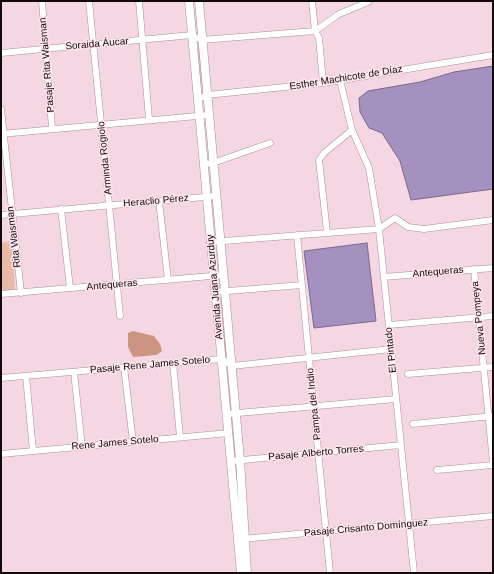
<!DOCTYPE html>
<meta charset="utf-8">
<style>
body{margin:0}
#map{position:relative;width:494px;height:574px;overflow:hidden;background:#f4d7e2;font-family:Arial,sans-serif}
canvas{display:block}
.frame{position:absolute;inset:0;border:2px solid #13090d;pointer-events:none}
</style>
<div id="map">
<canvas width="494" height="574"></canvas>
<div class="frame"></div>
</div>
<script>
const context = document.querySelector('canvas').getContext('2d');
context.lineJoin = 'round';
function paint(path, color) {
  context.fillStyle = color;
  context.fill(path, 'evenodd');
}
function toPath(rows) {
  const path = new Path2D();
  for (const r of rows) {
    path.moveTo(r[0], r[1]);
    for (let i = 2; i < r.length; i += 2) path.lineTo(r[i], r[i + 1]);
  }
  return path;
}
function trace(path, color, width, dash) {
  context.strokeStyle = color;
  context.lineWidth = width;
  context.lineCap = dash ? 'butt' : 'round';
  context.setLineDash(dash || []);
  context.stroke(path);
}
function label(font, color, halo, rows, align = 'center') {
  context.font = font + ' Arial,sans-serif';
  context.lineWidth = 3;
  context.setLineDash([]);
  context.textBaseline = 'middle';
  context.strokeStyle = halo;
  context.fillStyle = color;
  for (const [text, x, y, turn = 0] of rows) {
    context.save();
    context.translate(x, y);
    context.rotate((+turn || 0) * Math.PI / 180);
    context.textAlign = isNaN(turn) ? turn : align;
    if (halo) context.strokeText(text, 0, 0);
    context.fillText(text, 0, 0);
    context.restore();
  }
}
paint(toPath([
 [197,48,200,48,203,85,200,85],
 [12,241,15,288,14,290,1,291,1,243],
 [222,301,227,356,225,356,220,302]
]), '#e9baa8');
paint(toPath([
 [133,331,154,336,160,344,162,351,156,355,133,357,128,347,128,333]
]), '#ca9681');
const water = toPath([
 [493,66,493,189,411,200,400,161,382,133,369,128,360,112,359,98,368,91,420,82,454,72,493,66],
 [367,243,376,321,314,328,304,251,367,243]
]);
paint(water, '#a591bf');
trace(water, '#79688a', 1);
const street = toPath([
 [42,1,52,128],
 [89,1,120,316],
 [139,1,149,119],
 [312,1,315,31,319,38,323,83],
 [315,31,339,14,368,2],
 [1,53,192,35,201,40,315,31],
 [340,80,352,130,369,168,379,229,414,573],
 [199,99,207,95,323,83,493,55],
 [1,109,21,293],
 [1,134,208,115],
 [205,164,213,163,270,143],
 [159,201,168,280],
 [61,209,70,288],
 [1,215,216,196],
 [327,232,319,160,324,153,352,130],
 [297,235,330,573],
 [211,242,379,229,395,218,408,227,424,229,493,220],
 [474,269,493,462],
 [384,277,493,268],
 [216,292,302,285],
 [1,294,223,275],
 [389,325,493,316],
 [173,363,180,437],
 [124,367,133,442],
 [74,372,82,447],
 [408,374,493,367],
 [26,376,33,451],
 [1,378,222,359,232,366,391,349],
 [227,414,396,399],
 [413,424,493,416],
 [1,454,229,433],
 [232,461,401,445],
 [437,470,493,465],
 [242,539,493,516]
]);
const secondary = toPath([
 [189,1,241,573],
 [199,1,240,460,247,573]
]);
trace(street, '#ab8f9a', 7);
trace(secondary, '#ab8f9a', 9);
trace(street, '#fff', 6);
trace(secondary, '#fff', 8);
label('10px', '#13090d', '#fee6ef', [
 ["Soraida Áucar",97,44,-5],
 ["Pasaje Rita Waisman",47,65,-95],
 ["Esther Machicote de Díaz",346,78,-9],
 ["Arminda Rogiolo",105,158,-96],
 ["Heraclio Pérez",156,201,-5],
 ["Rita Waisman",14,237,-97],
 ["Antequeras",438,272,-5],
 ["Antequeras",112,285,-5],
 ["Avenida Juana Azurduy",215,287,-95],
 ["Nueva Pompeya",479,318,-96],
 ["El Pintado",391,350,-96],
 ["Pasaje Rene James Sotelo",150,365,-5],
 ["Pampa del Indio",314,404,-96],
 ["Rene James Sotelo",115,443,-5],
 ["Pasaje Alberto Torres",316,453,-5],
 ["Pasaje Crisanto Domínguez",366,528,-5]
]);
</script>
